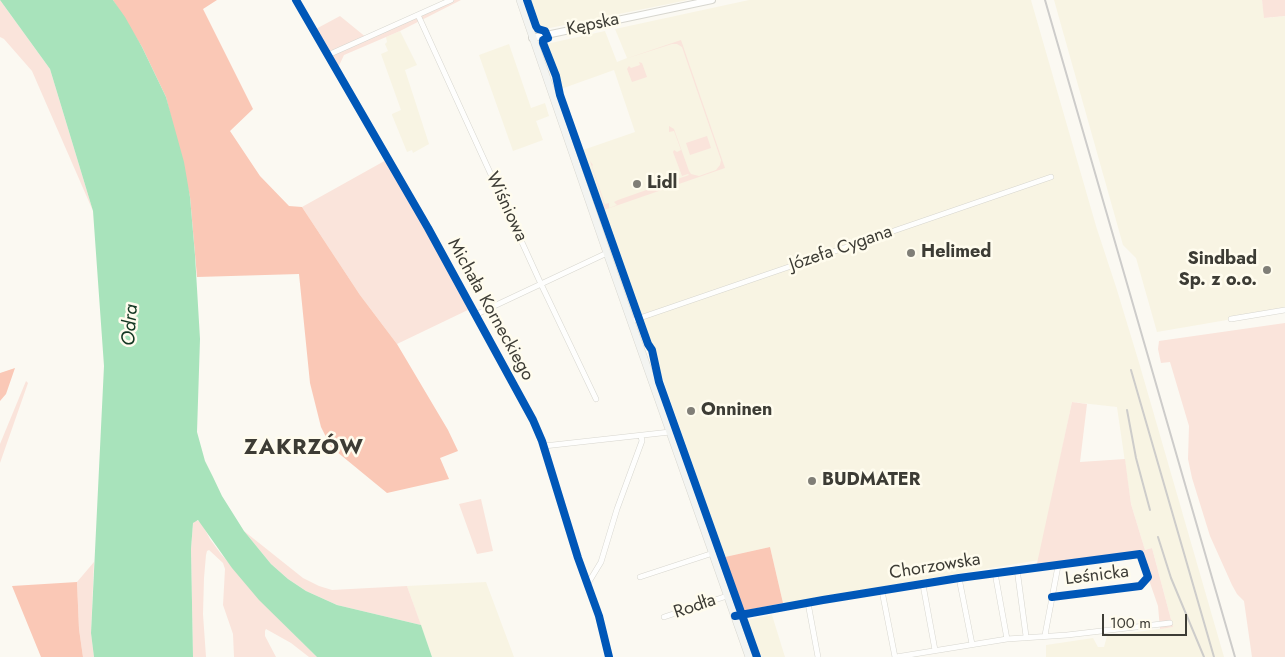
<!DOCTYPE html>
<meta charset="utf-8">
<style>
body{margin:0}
#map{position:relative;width:1285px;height:657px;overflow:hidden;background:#fbf9f2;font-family:Jost,sans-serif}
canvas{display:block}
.scale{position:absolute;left:1102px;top:614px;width:85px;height:22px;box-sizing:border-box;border:2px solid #3d3c35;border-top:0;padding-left:6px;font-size:15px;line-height:18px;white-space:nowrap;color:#3d3c35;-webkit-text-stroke:4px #fffcee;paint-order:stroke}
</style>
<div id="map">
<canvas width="1285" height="657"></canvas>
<div class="scale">100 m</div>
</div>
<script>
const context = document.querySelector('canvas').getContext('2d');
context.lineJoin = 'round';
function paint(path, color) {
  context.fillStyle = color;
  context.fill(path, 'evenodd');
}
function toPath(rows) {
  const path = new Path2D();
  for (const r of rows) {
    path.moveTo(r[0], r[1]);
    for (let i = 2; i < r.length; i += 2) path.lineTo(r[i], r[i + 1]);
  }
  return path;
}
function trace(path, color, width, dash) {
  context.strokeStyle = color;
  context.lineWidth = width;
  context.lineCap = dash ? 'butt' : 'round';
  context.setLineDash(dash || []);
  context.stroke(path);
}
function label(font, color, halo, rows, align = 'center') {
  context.font = font + ' Jost,sans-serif';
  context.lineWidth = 5;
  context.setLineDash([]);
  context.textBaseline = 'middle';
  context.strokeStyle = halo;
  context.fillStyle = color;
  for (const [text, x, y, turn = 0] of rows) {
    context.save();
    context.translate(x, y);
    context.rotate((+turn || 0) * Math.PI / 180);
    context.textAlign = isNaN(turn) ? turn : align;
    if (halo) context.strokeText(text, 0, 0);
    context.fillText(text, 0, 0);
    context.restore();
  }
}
paint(toPath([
 [530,0,688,0,540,30],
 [749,0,1031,0,1096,226,1117,290,1140,366,1224,657,1046,657,1046,645,1093,638,1098,647,1104,647,1107,636,1173,627,1152,548,1145,550,1131,504,1117,407,1072,402,1039,560,783,603,770,547,725,557,583,150,635,132,614,70,561,89,546,44,605,31,617,62,627,58,615,29],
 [1054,0,1262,0,1265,18,1285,16,1285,310,1157,332,1136,258,1123,245],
 [400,31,417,65,405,70,429,144,413,153,412,150,407,152,392,115,392,114,401,110,381,54,388,51,385,44,387,42,386,37],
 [509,44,531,108,545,103,549,116,536,121,543,140,513,151,479,55],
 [486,582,514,657,432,657,407,586],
 [772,615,785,657,759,657,746,620]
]), '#f8f4e3');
paint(toPath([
 [0,0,50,69,93,211,32,71,4,39,0,37],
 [451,0,461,0,400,31,344,55,337,70,314,30,340,16,367,38],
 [1262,0,1285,0,1285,16,1264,18],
 [681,40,725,168,604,210,603,201,590,161,593,165,592,166,605,204,609,203,609,208,617,205,614,202,618,200,689,175,688,174,682,176,673,152,674,150,677,152,681,150,674,131,669,132,669,126,674,129,689,171,691,174,699,176,716,170,720,165,721,160,682,47,677,44,672,44,625,59],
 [639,62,642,63,647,77,632,82,627,69,629,66,631,68,640,65],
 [707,136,711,148,690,155,686,143],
 [388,159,472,308,397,344,360,295,302,207],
 [1285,323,1285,657,1252,657,1244,601,1237,594,1232,585,1210,536,1192,478,1188,459,1189,426,1170,362,1161,363,1158,349,1159,341],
 [26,381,28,383,0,463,0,444],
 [1072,402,1087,404,1080,462,1125,459,1131,504,1145,550,1152,548,1173,627,1160,629,1158,606,1140,554,1036,568],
 [481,499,493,551,477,554,459,504],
 [195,520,201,522,210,539,221,554,285,625,317,657,309,657,291,643,266,629,265,631,265,636,276,657,234,657,233,634,223,605,225,569,223,563,209,550,207,551,206,555,204,578,203,614,206,657,193,657,191,549,193,523],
 [244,531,303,578,319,586,332,590,407,586,421,625,337,605,306,591,288,579,271,564],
 [94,562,91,633,94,657,83,657,79,629,77,582]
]), '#fae4db');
paint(toPath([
 [113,0,217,0,203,9,253,109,230,131,260,176,289,206,302,207,360,295,397,344,448,430,458,451,440,458,449,479,387,493,331,447,321,427,310,383,299,274,197,277,190,197,166,97,142,47],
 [15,368,6,394,0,401,0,373],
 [770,547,783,603,742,611,725,557],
 [77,582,79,629,83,657,41,657,12,586]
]), '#fac8b6');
paint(toPath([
 [0,0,113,0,125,17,142,47,166,97,184,162,190,197,195,255,200,339,197,432,205,461,213,477,222,496,244,531,271,564,288,579,306,591,337,605,421,625,432,657,317,657,259,600,232,568,198,520,193,523,191,549,193,657,94,657,91,633,104,366,93,211,50,69]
]), '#a8e3bb');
const minor = toPath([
 [296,0,428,228,533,420,542,441,578,558,599,616,609,657],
 [418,15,541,284,596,399],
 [328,55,451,0],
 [475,315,607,253],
 [1231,319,1285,310],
 [631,321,1051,177],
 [544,446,670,432],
 [1017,569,1026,636],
 [995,573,1007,639],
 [640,577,713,553],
 [959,578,972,644],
 [587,585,601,562,617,509,642,441,641,436],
 [923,585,935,650],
 [882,591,895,657],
 [808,603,818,657],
 [735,616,823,600,959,578,1140,554,1148,577,1140,586,1052,597],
 [664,617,727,596],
 [1045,635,1058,566],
 [896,657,1007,639,1067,635,1170,623]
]);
const tertiary = toPath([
 [532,38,712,0]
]);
const secondary = toPath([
 [520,0,607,253,749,657]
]);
trace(minor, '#d7d6cf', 6);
trace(tertiary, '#d7d6cf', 8);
trace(secondary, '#d7d6cf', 8);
trace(minor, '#fefefd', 5);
trace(tertiary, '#fefefd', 6);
trace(secondary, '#f3f4f1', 7);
trace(toPath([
 [1045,0,1235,657],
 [1131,370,1214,657],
 [1127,410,1136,458,1150,510],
 [1158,537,1171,578,1204,657]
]), '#cdccca', 2);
trace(toPath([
 [296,0,428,228,533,420,542,441,578,558,599,616,609,657],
 [527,0,536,26,538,29,545,31,548,38,543,40,543,43,556,76,560,95,648,344,652,350,659,382,757,657],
 [735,616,823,600,959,578,1140,554,1148,577,1140,586,1052,597]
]), '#0057b8', 8);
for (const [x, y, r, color] of [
 [637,184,5,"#807e77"],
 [911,253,5,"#807e77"],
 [1267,270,5,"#807e77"],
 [691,411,5,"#807e77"],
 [812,481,5,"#807e77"]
]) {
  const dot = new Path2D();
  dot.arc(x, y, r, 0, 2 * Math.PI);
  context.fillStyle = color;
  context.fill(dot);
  trace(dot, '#fffcee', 2);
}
label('18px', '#3d3c35', '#fffcee', [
 ["Kępska",593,25,-12],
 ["Wiśniowa",506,207,65],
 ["Józefa Cygana",841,249,-19],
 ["Michała Korneckiego",490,310,61],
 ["Chorzowska",935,567,-9],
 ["Leśnicka",1097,576,-7],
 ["Rodła",695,607,-19]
]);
label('bold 18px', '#3d3c35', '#fffcee', [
 ["Lidl",647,184],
 ["Helimed",921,253],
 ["Sindbad",1257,260,"right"],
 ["Sp. z o.o.",1257,281,"right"],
 ["Onninen",701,411],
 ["BUDMATER",822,481]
], 'left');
label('italic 19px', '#133722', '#fffcee', [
 ["Odra",131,325,-86]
]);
context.letterSpacing = '1px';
label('bold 22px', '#3d3c35', '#fffcee', [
 ["ZAKRZÓW",304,449]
]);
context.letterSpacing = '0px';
</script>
